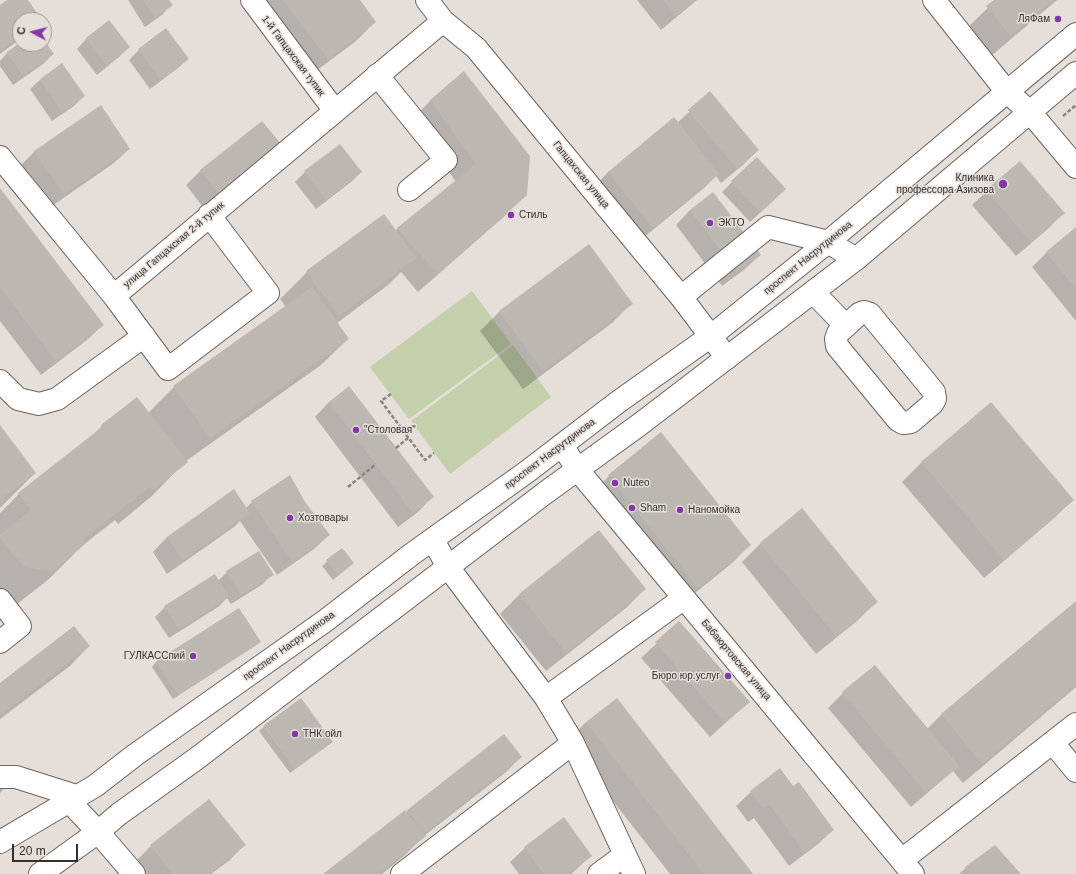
<!DOCTYPE html>
<meta charset="utf-8">
<style>
body{margin:0}
#map{position:relative;width:1076px;height:874px;overflow:hidden;background:#e5ded9;font-family:Arial,sans-serif}
canvas{display:block}
.north{position:absolute;left:12px;top:12px;width:40px;height:40px;box-sizing:border-box;background:#e5ded9;border:1px solid #9e9895;border-radius:50%;rotate:277deg;font-size:11px;font-weight:700;line-height:16px;text-align:center;color:#33302e}
.north::after{content:'';display:block;margin:auto;width:14px;height:18px;background:#8537a7;clip-path:polygon(50% 0,100% 100%,50% 72%,0 100%)}
.scale{position:absolute;left:12px;top:844px;width:66px;height:18px;box-sizing:border-box;border:2px solid #33302e;border-top:0;padding-left:5px;font-size:12px;line-height:14px;white-space:nowrap;color:#33302e;-webkit-text-stroke:3px #e5ded9;paint-order:stroke}
</style>
<div id="map">
<canvas width="1076" height="874"></canvas>
<div class="north">С</div>
<div class="scale">20 m</div>
</div>
<script>
const context = document.querySelector('canvas').getContext('2d');
context.lineJoin = 'round';
function paint(path, color) {
  context.fillStyle = color;
  context.fill(path, 'evenodd');
}
function toPath(rows) {
  const path = new Path2D();
  for (const r of rows) {
    path.moveTo(r[0], r[1]);
    for (let i = 2; i < r.length; i += 2) path.lineTo(r[i], r[i + 1]);
  }
  return path;
}
function trace(path, color, width, dash) {
  context.strokeStyle = color;
  context.lineWidth = width;
  context.lineCap = dash ? 'butt' : 'round';
  context.setLineDash(dash || []);
  context.stroke(path);
}
function label(font, color, halo, rows, align = 'center') {
  context.font = font + ' Arial,sans-serif';
  context.lineWidth = 3;
  context.setLineDash([]);
  context.textBaseline = 'middle';
  context.strokeStyle = halo;
  context.fillStyle = color;
  for (const [text, x, y, turn = 0] of rows) {
    context.save();
    context.translate(x, y);
    context.rotate((+turn || 0) * Math.PI / 180);
    context.textAlign = isNaN(turn) ? turn : align;
    if (halo) context.strokeText(text, 0, 0);
    context.fillText(text, 0, 0);
    context.restore();
  }
}
paint(toPath([
 [472,291,511,344,409,419,370,367],
 [513,345,551,397,450,474,411,421]
]), '#c3d0ab');
paint(toPath([
 [9,0,27,0,20,20,20,39,0,54,0,7],
 [128,0,168,0,171,5,162,15,145,27],
 [250,0,359,0,375,22,356,41,308,77],
 [637,0,697,0,661,30],
 [996,0,1057,0,984,62,961,34],
 [109,22,129,47,119,57,97,75,77,49,86,39],
 [166,30,188,59,178,68,150,89,129,60,139,50],
 [44,41,53,54,43,64,13,85,0,66,0,61,7,53,20,44,44,44],
 [62,65,84,96,74,106,52,121,30,89,40,80],
 [710,93,757,150,743,165,721,183,716,176,704,188,638,242,594,187,608,172,677,123],
 [431,100,526,194,507,214,418,292,401,272,388,285,337,323,348,339,321,365,186,461,152,496,118,524,115,520,82,546,49,579,16,605,0,603,0,513,19,494,90,438,102,426,148,413,174,387,286,307,280,299,307,272,395,231,456,182,412,119],
 [262,122,279,144,203,207,186,185,200,171],
 [129,149,114,163,49,208,20,166,35,151],
 [305,172,361,172,351,182,316,209,295,182],
 [732,182,775,199,750,222,722,192],
 [0,190,103,325,88,339,41,375,0,321],
 [987,191,1063,213,1049,228,1016,256,972,205],
 [690,210,760,255,745,269,722,286,676,225],
 [1076,228,1076,321,1032,267,1046,253],
 [588,246,631,304,612,323,523,389,480,331,499,312],
 [349,388,432,497,418,512,398,527,315,417,329,402],
 [991,403,1073,500,1053,519,984,578,902,482,921,463],
 [0,426,35,473,0,508],
 [661,433,750,545,731,564,679,606,590,495,609,476],
 [234,491,246,508,252,502,305,502,329,535,314,549,277,575,240,521,234,527,167,574,153,552,167,537],
 [599,532,645,589,626,608,546,671,500,614,519,595],
 [761,543,876,602,857,621,816,654,742,562],
 [341,549,353,563,333,580,322,566],
 [227,572,272,574,263,584,231,604,227,598,218,607,169,638,155,617,165,607,218,581],
 [1076,602,1076,687,963,783,953,771,911,807,828,708,843,693,927,729,941,715],
 [238,609,259,642,255,646,173,699,152,667,156,662],
 [679,623,748,702,710,737,641,658],
 [89,646,70,666,0,719,0,684],
 [586,722,751,874,670,874,567,742],
 [264,727,332,742,290,773,259,731],
 [521,757,506,772,424,836,405,855,382,874,325,874,408,811],
 [780,770,793,787,833,830,818,844,789,866,754,818,748,822,736,806,751,792],
 [0,785,3,790,0,793],
 [244,845,230,860,211,874,147,874,136,861,151,846],
 [525,848,591,856,571,874,519,874,510,862],
 [966,868,1019,874,959,874]
]), '#0003');
paint(toPath([
 [7,0,28,0,42,20,20,20,20,36,0,51,0,5],
 [143,0,169,0,173,5,155,18],
 [283,0,360,0,376,22,328,59],
 [663,0,695,0,676,16],
 [994,0,1053,0,1011,36,986,6],
 [109,20,130,47,107,66,86,38],
 [166,28,189,59,161,80,138,49],
 [44,40,54,54,23,76,7,52,20,43,44,44],
 [62,63,85,96,62,112,40,79],
 [464,71,530,156,527,195,438,274,397,228,476,164,430,100],
 [710,91,759,150,737,169,688,110],
 [101,105,130,149,64,194,34,151],
 [674,117,719,174,653,228,608,172],
 [262,121,281,144,218,193,200,170],
 [340,144,362,172,326,200,304,171],
 [757,157,786,189,760,213,731,181],
 [1020,161,1065,213,1031,242,986,190],
 [0,188,104,325,56,361,0,287],
 [713,192,761,255,737,272,690,210],
 [384,214,416,258,339,316,306,271],
 [1076,227,1076,289,1046,252],
 [589,244,633,304,543,371,499,311],
 [312,287,349,339,210,438,173,386],
 [349,386,434,497,413,513,329,402],
 [137,397,188,462,153,490,150,487,82,540,85,544,52,571,24,567,0,538,0,535,31,510,18,493,102,427,101,425],
 [991,402,1074,500,1004,560,921,462],
 [0,425,36,473,0,500],
 [661,432,751,545,698,588,608,475],
 [290,475,305,502,330,535,292,561,251,501],
 [234,489,250,513,183,560,167,537],
 [802,508,878,602,836,636,760,543],
 [599,530,646,589,566,653,519,594],
 [342,548,354,563,338,576,326,560],
 [259,551,274,575,241,595,226,571],
 [215,574,229,597,179,629,164,606],
 [1076,601,1076,685,982,764,941,714],
 [239,608,261,642,178,695,156,661],
 [679,621,750,702,725,723,655,642],
 [74,626,90,646,0,715,0,683],
 [875,665,959,766,926,793,842,692],
 [301,698,333,742,295,769,263,726],
 [617,698,753,874,704,874,586,722],
 [504,734,522,757,425,833,407,810],
 [780,768,793,786,799,782,834,830,804,852,769,804,763,808,750,791],
 [209,799,246,845,209,874,173,874,150,845],
 [405,810,426,836,378,874,323,874],
 [564,817,592,856,568,874,544,874,524,847],
 [995,845,1021,874,970,874,965,867]
]), '#bcb8b1');
const minor = toPath([
 [252,0,335,111],
 [427,0,443,21,476,48,681,297,727,358],
 [934,0,1007,92,1030,112,1076,167],
 [377,75,446,160,409,190],
 [0,157,114,296,443,21],
 [813,292,846,326,838,333,836,339,837,346,898,420,903,423,911,422,932,404,935,399,934,392,870,314,864,312,859,314,846,326],
 [114,296,168,369,268,293,209,215],
 [681,297,768,227,828,242,856,259],
 [0,381,18,399,39,404,57,399,144,336],
 [562,445,577,469,913,874],
 [433,540,448,567,546,698,573,743,634,874],
 [0,600,20,626,0,642],
 [546,698,684,598],
 [1053,743,1076,771],
 [0,777,16,777,76,796],
 [69,801,98,832,134,874],
 [902,860,1076,724],
 [402,874,573,743],
 [599,874,625,855]
]);
const major = toPath([
 [0,842,95,786,135,755,325,621,412,554,528,471,618,402,711,336,828,242,1076,34],
 [40,874,98,832,119,814,196,759,545,493,639,425,856,259,1076,73]
]);
trace(minor, '#6a6460', 24);
trace(major, '#6a6460', 24);
trace(toPath([
 [1063,116,1076,105],
 [391,394,381,401,425,460,434,453],
 [396,448,408,438],
 [348,487,376,464]
]), '#898480', 2.5, [4, 2]);
trace(minor, '#fff', 22);
trace(major, '#fff', 22);
for (const [x, y, r, color] of [
 [1058,19,4,"#8537a7"],
 [1003,184,5,"#8537a7"],
 [511,215,4,"#8537a7"],
 [710,223,4,"#8537a7"],
 [356,430,4,"#8537a7"],
 [615,483,4,"#8537a7"],
 [632,508,4,"#8537a7"],
 [680,510,4,"#8537a7"],
 [290,518,4,"#8537a7"],
 [193,656,4,"#8537a7"],
 [728,676,4,"#8537a7"],
 [295,734,4,"#8537a7"]
]) {
  const dot = new Path2D();
  dot.arc(x, y, r, 0, 2 * Math.PI);
  context.fillStyle = color;
  context.fill(dot);
  trace(dot, '#e5ded9', 1.5);
}
label('10px', '#33302e', '#e5ded9', [
 ["ЛяФам",1050,19,"right"],
 ["Клиника",994,178,"right"],
 ["профессора Азизова",994,190,"right"],
 ["Стиль",519,215],
 ["ЭКТО",718,223],
 ["\"Столовая\"",364,430],
 ["Nuteo",623,483],
 ["Sham",640,508],
 ["Наномойка",688,510],
 ["Хозтовары",298,518],
 ["ГУЛКАССпий",185,656,"right"],
 ["Бюро юр.услуг",720,676,"right"],
 ["ТНК ойл",303,734]
], 'left');
label('10px', '#33302e', '#e5ded9', [
 ["1-й Гапцахская тупик",293,56,53],
 ["Гапцахская улица",581,175,51],
 ["улица Гапцахская 2-й тупик",174,245,-40],
 ["проспект Насрутдинова",808,258,-39],
 ["проспект Насрутдинова",550,454,-37],
 ["проспект Насрутдинова",289,646,-36],
 ["Бабаюртовская улица",736,660,50]
]);
</script>
